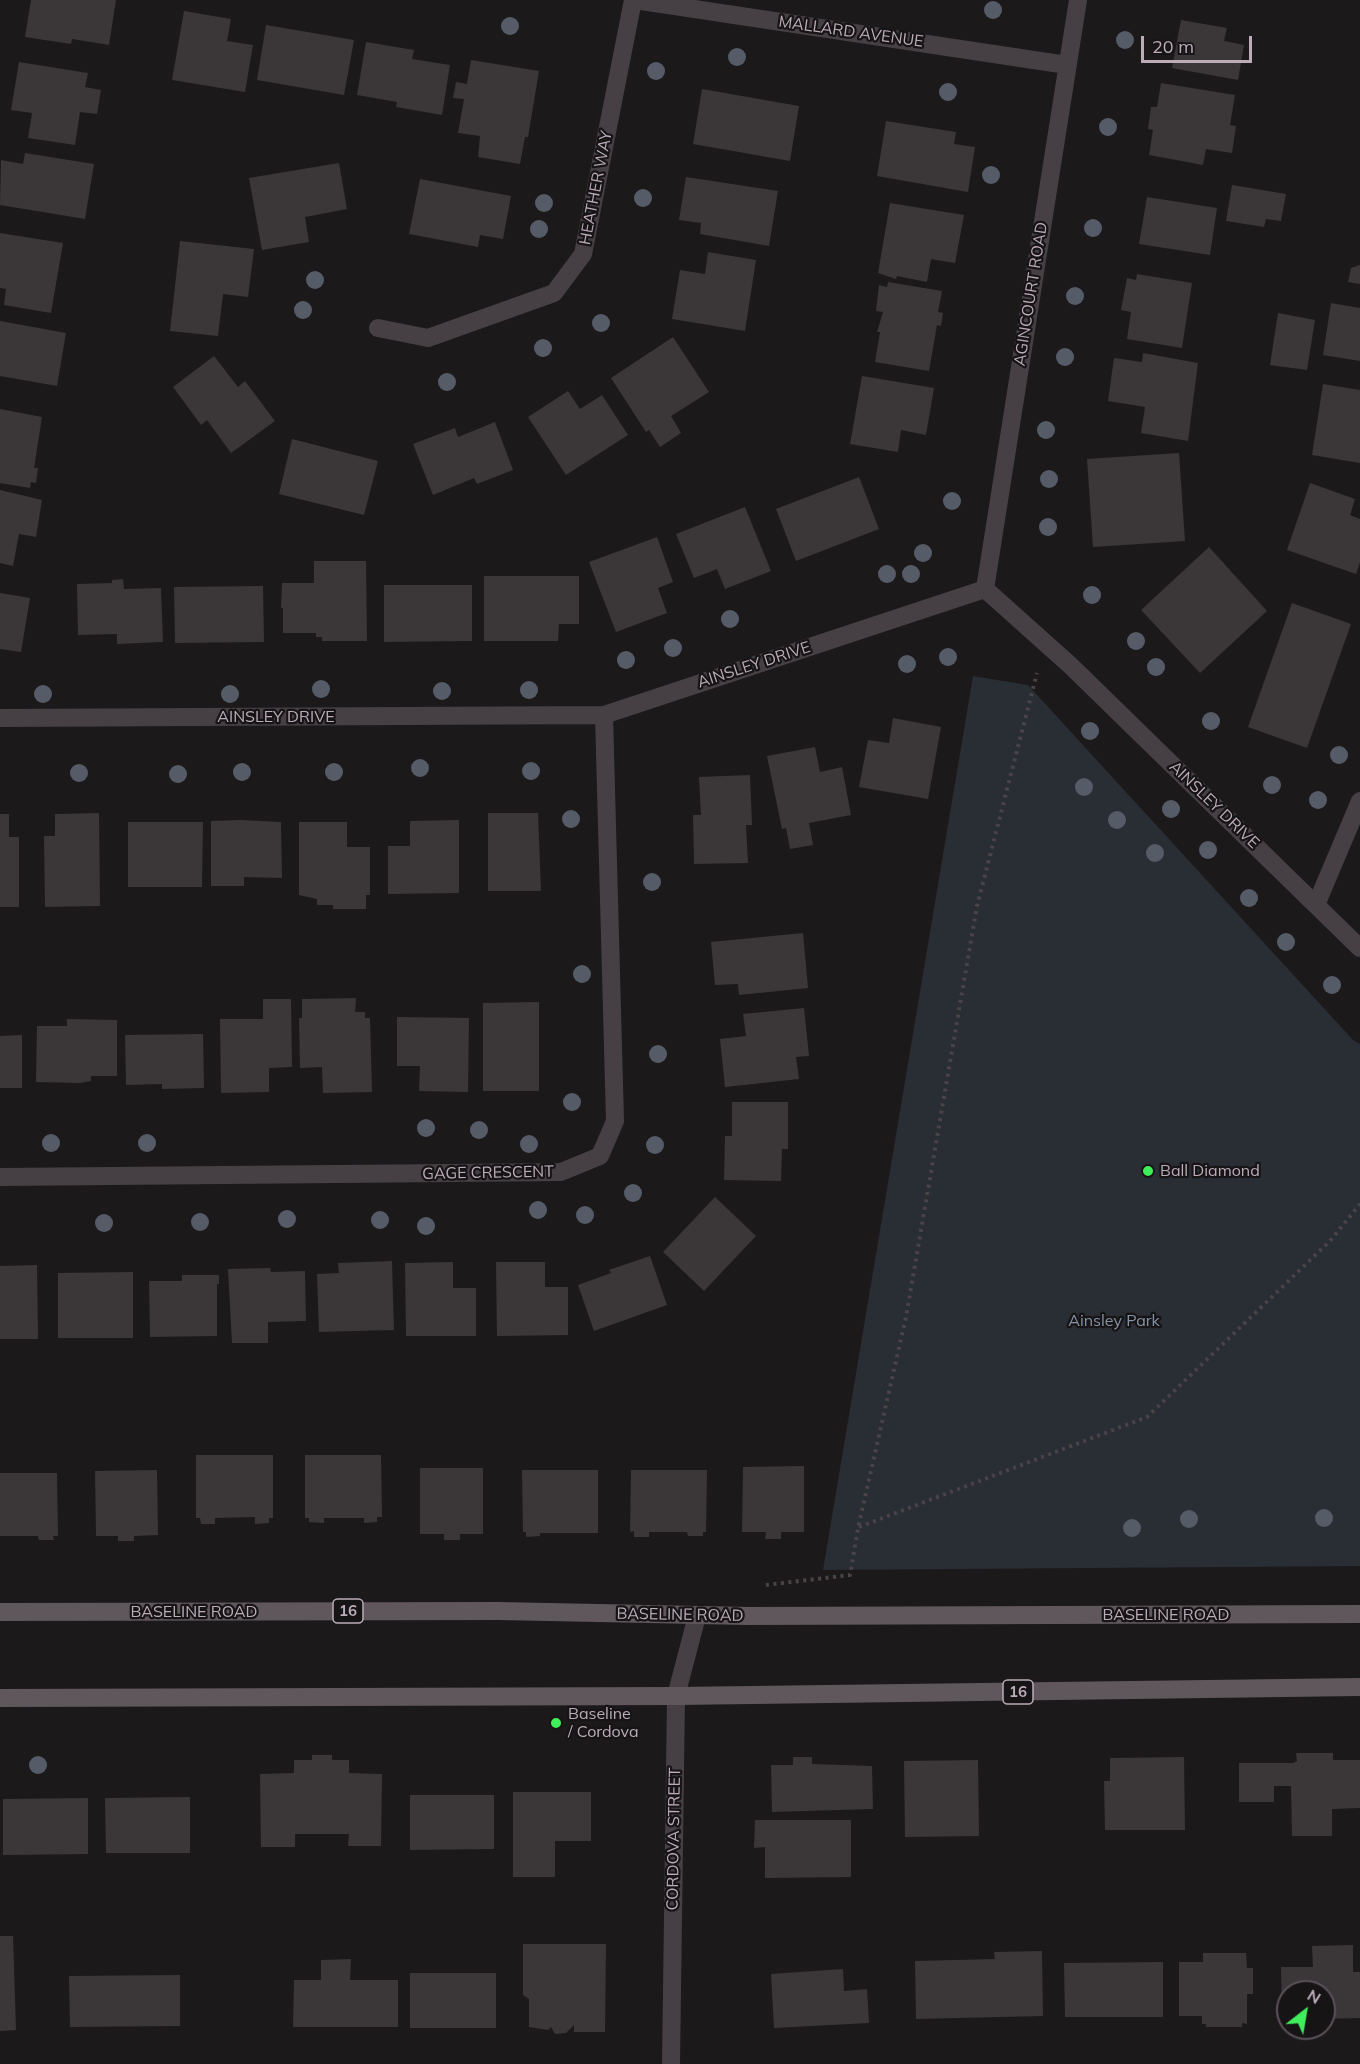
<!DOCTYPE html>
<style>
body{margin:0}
#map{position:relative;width:1360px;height:2064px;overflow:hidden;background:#1c191b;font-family:Mulish,sans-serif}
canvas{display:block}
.north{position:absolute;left:1276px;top:1980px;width:60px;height:60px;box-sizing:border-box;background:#171416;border:2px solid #595157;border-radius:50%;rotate:31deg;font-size:16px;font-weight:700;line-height:24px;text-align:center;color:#bbacb8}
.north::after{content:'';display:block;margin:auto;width:21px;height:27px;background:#3fee5a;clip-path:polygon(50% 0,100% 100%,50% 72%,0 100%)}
.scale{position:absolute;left:1141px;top:36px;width:111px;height:27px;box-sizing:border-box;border:3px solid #bbacb8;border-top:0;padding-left:8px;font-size:18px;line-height:21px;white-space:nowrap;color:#bbacb8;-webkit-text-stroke:4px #171416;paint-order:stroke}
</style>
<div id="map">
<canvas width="1360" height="2064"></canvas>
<div class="north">N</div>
<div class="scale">20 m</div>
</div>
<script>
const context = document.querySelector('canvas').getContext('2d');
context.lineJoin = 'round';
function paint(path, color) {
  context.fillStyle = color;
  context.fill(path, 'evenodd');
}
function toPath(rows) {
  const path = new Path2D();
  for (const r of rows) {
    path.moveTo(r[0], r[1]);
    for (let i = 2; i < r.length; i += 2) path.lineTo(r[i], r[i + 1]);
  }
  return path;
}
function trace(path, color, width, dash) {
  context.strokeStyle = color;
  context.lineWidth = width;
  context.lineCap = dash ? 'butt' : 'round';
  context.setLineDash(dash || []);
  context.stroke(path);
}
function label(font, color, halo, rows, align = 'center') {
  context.font = font + ' Mulish,sans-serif';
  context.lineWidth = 4.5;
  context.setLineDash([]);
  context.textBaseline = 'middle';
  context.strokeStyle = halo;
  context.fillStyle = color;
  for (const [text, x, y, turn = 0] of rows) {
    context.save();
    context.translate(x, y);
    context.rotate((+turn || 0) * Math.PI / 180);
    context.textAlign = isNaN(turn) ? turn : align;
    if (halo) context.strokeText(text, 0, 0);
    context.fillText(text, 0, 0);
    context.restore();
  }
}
paint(toPath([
 [973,676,1028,685,1353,1040,1360,1044,1360,1566,823,1570]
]), '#292d34');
paint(toPath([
 [31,0,116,0,109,45,72,39,71,44,25,37],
 [184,11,231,19,227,41,253,45,245,92,172,80],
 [1181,20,1227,28,1224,41,1244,45,1238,80,1172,68],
 [266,25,354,40,344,95,257,80],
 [366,42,414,50,412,59,450,65,442,115,396,107,397,102,357,95],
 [471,60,539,71,528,137,525,137,520,164,478,157,480,136,458,133,464,99,453,98,456,82,467,84],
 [19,62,88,73,85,87,101,90,97,114,80,112,75,145,28,138,32,113,11,110],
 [1161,83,1235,95,1230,125,1236,126,1232,153,1206,149,1203,165,1149,155,1153,130,1148,129,1151,107,1157,107],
 [702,89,799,106,790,161,693,144],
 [886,121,956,132,954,144,975,147,968,192,877,176],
 [25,153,94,164,85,219,0,205,1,160,23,164],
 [339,163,347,209,305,217,309,242,262,250,249,178],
 [686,177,778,191,769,246,700,234,701,223,679,220],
 [420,179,511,196,503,239,480,235,478,247,409,234],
 [1232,185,1286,194,1281,221,1266,219,1264,227,1226,221],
 [1147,197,1217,208,1210,255,1139,244],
 [890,203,964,215,955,263,931,259,927,282,897,276,896,279,878,273],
 [0,233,63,243,51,313,4,305,6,289,0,288],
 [180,241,254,249,248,297,223,294,218,336,170,331],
 [708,252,756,260,745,331,672,319,680,270,705,274],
 [1360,265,1360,284,1348,282,1351,268],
 [1137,274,1192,283,1182,348,1127,339,1131,312,1121,310,1127,278,1136,280],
 [888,282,942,291,938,312,943,313,941,326,937,325,929,371,875,362,880,332,877,332,883,312,876,311,879,285,887,287],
 [1331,303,1360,308,1360,361,1323,355],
 [1278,313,1315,320,1307,370,1270,365],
 [0,321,66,333,57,386,0,376],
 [673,337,709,392,671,416,681,433,660,447,649,430,646,432,611,378],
 [1143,353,1198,363,1188,441,1141,433,1145,407,1108,401,1114,358,1142,362],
 [214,356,238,387,245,381,275,421,231,453,207,420,201,425,173,387],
 [862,376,934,388,926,435,901,430,898,452,850,444],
 [1323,384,1360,390,1360,463,1312,455],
 [568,391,580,409,602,395,628,435,566,475,528,417],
 [0,409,42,417,34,468,38,468,36,483,31,482,30,488,0,483],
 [495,422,513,470,477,484,474,478,433,495,413,444,455,428,458,437],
 [292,439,378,461,364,515,279,494],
 [1179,453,1185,541,1093,547,1087,459],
 [859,477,879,529,796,561,776,509],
 [1310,483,1355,499,1350,515,1360,519,1360,562,1356,574,1287,550],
 [0,490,42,500,36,537,19,534,13,566,0,563],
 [745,507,771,571,725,589,717,569,694,578,676,534],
 [657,537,673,582,658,588,667,613,616,632,589,562],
 [1209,547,1267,611,1200,673,1141,610],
 [314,561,366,561,367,641,322,641,322,637,316,637,316,633,283,633,283,608,281,608,282,583,314,583],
 [484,576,579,576,579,624,559,624,558,641,484,641],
 [123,579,124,589,161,588,163,642,117,644,117,634,78,635,77,584,112,583,112,580],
 [384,585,472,585,472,641,384,642],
 [263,586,264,642,175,643,174,587],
 [0,593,30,598,21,652,0,649],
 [1292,603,1351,624,1307,748,1248,727],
 [893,718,941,727,928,799,859,787,868,740,889,743],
 [815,747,820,772,842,767,851,815,809,823,813,845,790,849,786,828,782,829,767,756],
 [750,775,752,825,746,825,748,863,694,864,693,815,701,815,699,777],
 [99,813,100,906,45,907,44,836,55,836,55,814],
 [488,813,538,813,541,891,488,891],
 [0,814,9,814,9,837,19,837,19,907,0,907],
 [241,820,281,822,282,878,244,877,244,886,211,886,211,821],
 [459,820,459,893,388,894,388,846,410,846,410,821],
 [128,822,203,822,202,887,128,887],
 [299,822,347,822,347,847,370,847,370,895,366,895,366,909,333,909,333,905,317,905,317,899,299,895],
 [803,933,808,988,739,995,738,984,715,985,711,942],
 [356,998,355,1012,365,1012,365,1018,370,1018,372,1092,323,1093,322,1067,300,1068,299,1018,302,1018,302,999],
 [263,999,291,999,292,1067,269,1068,269,1092,221,1093,220,1019,263,1019],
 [539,1002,539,1091,483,1091,483,1003],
 [804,1008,809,1056,796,1057,799,1079,725,1087,720,1039,746,1036,743,1014],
 [397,1017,469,1018,468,1092,419,1091,420,1066,397,1066],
 [67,1019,117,1020,117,1076,91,1076,91,1081,80,1083,36,1082,37,1026,67,1026],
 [203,1034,204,1088,162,1089,162,1084,126,1085,125,1035],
 [22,1035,22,1088,0,1088,0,1036],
 [732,1102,788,1102,788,1149,782,1149,781,1181,724,1180,725,1136,732,1136],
 [715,1197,756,1236,704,1291,663,1252],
 [650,1256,667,1305,594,1331,578,1285,611,1273,609,1270],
 [392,1261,394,1330,319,1332,317,1274,339,1273,338,1263],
 [453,1262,453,1288,476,1288,476,1336,406,1336,405,1263],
 [496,1262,545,1262,545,1287,568,1287,568,1335,497,1336],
 [37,1265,38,1339,0,1339,0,1266],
 [270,1268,271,1272,305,1271,306,1321,268,1322,268,1343,232,1343,228,1269],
 [133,1272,133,1338,58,1338,58,1273],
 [182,1275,219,1275,219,1284,217,1284,217,1336,150,1337,149,1281,182,1281],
 [196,1455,273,1455,273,1518,269,1518,269,1523,255,1524,255,1517,215,1518,215,1524,201,1524,200,1518,196,1518],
 [305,1455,381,1455,382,1517,377,1517,377,1522,364,1523,364,1518,324,1518,324,1523,309,1522,309,1518,305,1518],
 [804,1466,804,1532,781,1532,781,1539,765,1539,766,1532,742,1532,743,1467],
 [420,1468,483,1468,483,1534,460,1534,460,1540,444,1540,444,1534,420,1534],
 [157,1470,158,1535,134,1536,134,1541,118,1541,118,1536,96,1536,95,1471],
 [522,1470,598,1470,598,1533,540,1533,540,1536,526,1537,526,1532,523,1532],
 [631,1470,707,1470,706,1532,703,1532,703,1536,688,1536,687,1532,649,1532,649,1537,634,1537,634,1531,630,1532],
 [0,1473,57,1473,58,1536,53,1536,54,1540,39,1540,38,1536,0,1536],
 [1296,1753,1333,1753,1333,1760,1360,1760,1360,1808,1332,1809,1332,1836,1292,1836,1291,1786,1274,1786,1274,1802,1239,1802,1239,1763,1293,1763,1297,1761],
 [312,1755,332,1755,332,1760,349,1760,349,1773,382,1774,381,1846,348,1846,349,1834,295,1834,295,1847,261,1847,260,1774,294,1773,294,1760,312,1760],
 [793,1757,812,1757,812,1764,872,1766,873,1809,772,1812,771,1765,793,1765],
 [1184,1757,1185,1830,1105,1830,1104,1781,1110,1781,1110,1758],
 [978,1760,979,1836,905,1837,904,1761],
 [513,1792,591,1792,591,1841,555,1841,555,1877,513,1877],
 [410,1795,494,1795,494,1849,410,1850],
 [190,1797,190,1853,106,1853,105,1798],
 [88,1798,88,1854,3,1855,3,1799],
 [755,1820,851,1820,851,1877,765,1878,765,1847,754,1848],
 [0,1936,13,1936,16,2030,0,2031],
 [523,1944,606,1944,605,2032,574,2032,574,2025,566,2033,555,2034,551,2027,548,2030,529,2027,529,1999,523,1995],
 [1353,1945,1353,1972,1360,1972,1360,2018,1324,2019,1324,1992,1288,1992,1288,2019,1282,2020,1281,1967,1313,1967,1312,1946],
 [1042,1951,1043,2016,916,2019,915,1961,995,1959,994,1952],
 [1203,1953,1246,1953,1247,1968,1253,1968,1253,1994,1247,1994,1247,2024,1242,2023,1242,2027,1206,2027,1206,2024,1202,2024,1202,2016,1179,2016,1179,1962,1203,1962],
 [351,1959,350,1980,398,1980,398,2027,293,2027,294,1980,321,1980,321,1960],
 [1163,1962,1163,2017,1065,2017,1064,1963],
 [843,1969,844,1991,867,1989,869,2023,774,2028,771,1974],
 [410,1973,496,1973,496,2028,410,2028],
 [180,1975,180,2026,70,2027,69,1976]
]), '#3b3739');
trace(toPath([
 [859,1527,1147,1417,1330,1241,1360,1204],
 [766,1585,850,1575,858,1528,906,1317,977,906,1037,673]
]), '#4a4348', 4, [3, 4.5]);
trace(toPath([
 [635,0,1067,65],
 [378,328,428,338,554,293,583,254,633,0],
 [985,589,1078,0],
 [985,589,1071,666,1360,948],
 [0,718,604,715,985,589],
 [1316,905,1360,801],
 [0,1177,561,1172,600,1156,615,1121,604,715],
 [671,2064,676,1696,697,1616]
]), '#464044', 18);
trace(toPath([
 [0,1612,498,1611,748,1616,1360,1614],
 [0,1698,676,1696,1360,1687]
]), '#60575d', 18);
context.fillStyle = '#555c67';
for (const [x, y] of [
 [993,10],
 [510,26],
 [1125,40],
 [737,57],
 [656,71],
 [948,92],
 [1108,127],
 [991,175],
 [643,198],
 [544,203],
 [1093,228],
 [539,229],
 [315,280],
 [1075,296],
 [303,310],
 [601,323],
 [543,348],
 [1065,357],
 [447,382],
 [1046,430],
 [1049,479],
 [952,501],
 [1048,527],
 [923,553],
 [887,574],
 [911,574],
 [1092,595],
 [730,619],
 [1136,641],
 [673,648],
 [948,657],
 [626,660],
 [907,664],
 [1156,667],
 [321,689],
 [529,690],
 [442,691],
 [43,694],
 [230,694],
 [1211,721],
 [1090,731],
 [1339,755],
 [420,768],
 [531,771],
 [242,772],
 [334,772],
 [79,773],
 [178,774],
 [1272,785],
 [1084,787],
 [1318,800],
 [1171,809],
 [571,819],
 [1117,820],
 [1208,850],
 [1155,853],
 [652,882],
 [1249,898],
 [1286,942],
 [582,974],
 [1332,985],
 [658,1054],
 [572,1102],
 [426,1128],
 [479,1130],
 [51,1143],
 [147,1143],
 [529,1144],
 [655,1145],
 [633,1193],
 [538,1210],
 [585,1215],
 [287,1219],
 [380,1220],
 [200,1222],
 [104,1223],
 [426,1226],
 [1324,1518],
 [1189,1519],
 [1132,1528],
 [38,1765]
]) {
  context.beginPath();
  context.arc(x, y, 9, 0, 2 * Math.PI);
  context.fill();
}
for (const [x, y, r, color] of [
 [1148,1171,6,"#3fee5a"],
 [556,1723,6,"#3fee5a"]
]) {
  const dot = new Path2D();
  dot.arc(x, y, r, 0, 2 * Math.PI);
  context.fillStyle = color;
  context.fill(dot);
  trace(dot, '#171416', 2);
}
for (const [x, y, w] of [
 [348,1611,30],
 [1018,1692,30]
]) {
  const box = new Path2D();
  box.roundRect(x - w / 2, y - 12, w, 24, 4.5);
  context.fillStyle = '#171416';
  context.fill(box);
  trace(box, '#bbacb8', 1.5);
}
label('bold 15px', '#bbacb8', null, [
 ["16",348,1611],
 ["16",1018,1692]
]);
label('16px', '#bbacb8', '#171416', [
 ["MALLARD AVENUE",851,32,8],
 ["HEATHER WAY",596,188,-79],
 ["AGINCOURT ROAD",1031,294,-81],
 ["AINSLEY DRIVE",754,665,-18],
 ["AINSLEY DRIVE",276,717],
 ["AINSLEY DRIVE",1214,805,44],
 ["GAGE CRESCENT",488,1173,-1],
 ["BASELINE ROAD",194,1612],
 ["BASELINE ROAD",680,1615,1],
 ["BASELINE ROAD",1166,1615],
 ["CORDOVA STREET",674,1839,-89]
]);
label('16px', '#bbacb8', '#171416', [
 ["Ball Diamond",1160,1171],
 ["Baseline",568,1714],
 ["/ Cordova",568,1732]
], 'left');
label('16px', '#8493a5', '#171416', [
 ["Ainsley Park",1114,1321]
]);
</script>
